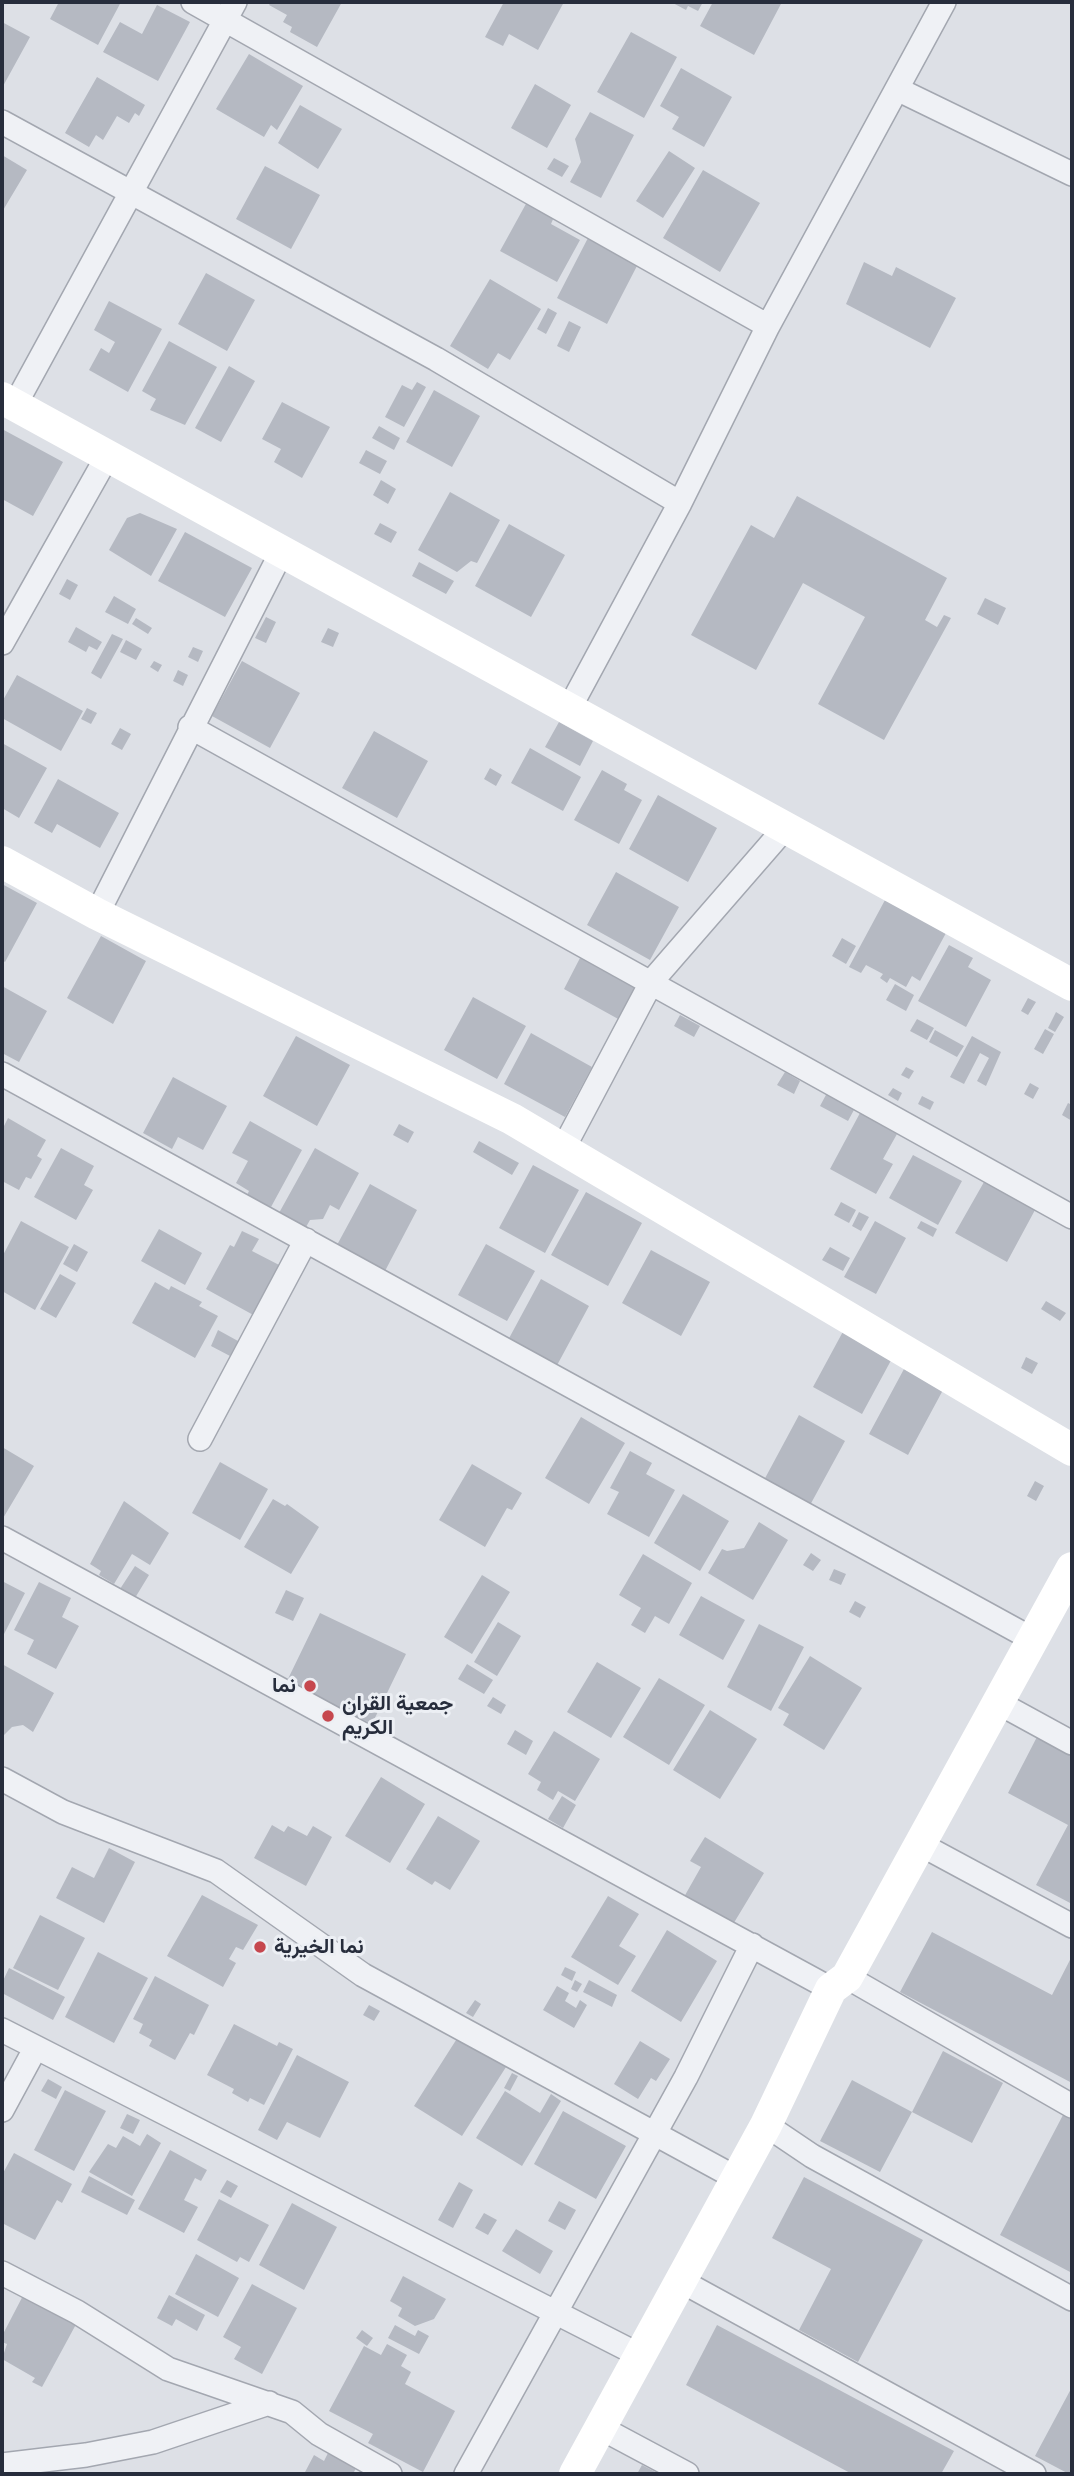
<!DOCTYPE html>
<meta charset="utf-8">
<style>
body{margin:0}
#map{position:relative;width:1074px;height:2476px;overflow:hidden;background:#dde0e6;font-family:"IBM Plex Sans",sans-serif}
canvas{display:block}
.frame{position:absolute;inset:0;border:4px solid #272d3c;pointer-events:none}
</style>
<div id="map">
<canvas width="1074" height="2476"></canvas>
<div class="frame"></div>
</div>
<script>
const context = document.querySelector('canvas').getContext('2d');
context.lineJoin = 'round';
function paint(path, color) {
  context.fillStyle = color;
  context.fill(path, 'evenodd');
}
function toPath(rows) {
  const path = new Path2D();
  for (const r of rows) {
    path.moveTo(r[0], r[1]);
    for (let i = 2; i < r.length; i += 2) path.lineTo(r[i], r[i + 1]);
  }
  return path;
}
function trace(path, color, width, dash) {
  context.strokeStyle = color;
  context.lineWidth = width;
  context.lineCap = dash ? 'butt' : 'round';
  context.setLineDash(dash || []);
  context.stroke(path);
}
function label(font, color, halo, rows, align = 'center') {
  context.font = font + ' "IBM Plex Sans",Vazirmatn,sans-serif';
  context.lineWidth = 6;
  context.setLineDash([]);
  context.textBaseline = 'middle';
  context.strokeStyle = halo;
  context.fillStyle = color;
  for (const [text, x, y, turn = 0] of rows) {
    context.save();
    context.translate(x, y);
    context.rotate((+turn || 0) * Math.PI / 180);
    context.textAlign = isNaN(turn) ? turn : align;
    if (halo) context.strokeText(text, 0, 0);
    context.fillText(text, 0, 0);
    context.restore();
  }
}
paint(toPath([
 [59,2,121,2,98,45,50,19],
 [271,2,342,2,317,47,290,32,292,27,283,22,287,15,269,5],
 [504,2,564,2,538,50,509,34,503,46,485,37],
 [671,2,703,2,698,11,688,6,686,10],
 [713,2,782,2,754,55,700,26],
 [157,5,190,22,158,81,103,52,120,22,142,34],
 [2,22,30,37,2,88],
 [631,32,677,57,644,118,597,92],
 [249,54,303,86,277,130,271,125,264,137,216,109],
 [681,68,732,97,704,147,672,129,679,117,660,106],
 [97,77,145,105,139,116,135,113,129,123,117,116,103,140,96,135,89,147,65,133],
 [535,84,571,105,547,148,511,128],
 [300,105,342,129,318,169,278,143],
 [590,112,634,135,601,198,570,182,581,162,575,139],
 [669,151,695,168,663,218,636,201],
 [2,155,27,170,2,212],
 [554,158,569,166,562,177,547,169],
 [265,166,320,195,291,249,236,219],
 [703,170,760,203,720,272,663,238],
 [527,202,554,217,551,224,580,240,557,282,500,251],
 [589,236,639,262,607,324,557,298],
 [864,262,892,276,896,267,956,298,930,348,846,304],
 [206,273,255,300,227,351,178,324],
 [490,279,541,309,510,360,498,353,488,369,450,346],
 [109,301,162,329,128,392,89,370,101,348,109,353,115,342,94,330],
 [548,308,557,313,546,334,537,329],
 [569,321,581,327,569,352,557,346],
 [169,341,217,367,185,425,150,410,156,399,142,391],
 [229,366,255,381,221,442,195,428],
 [417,382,426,387,404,427,385,417,402,385,412,390],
 [434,390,480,416,452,467,406,442],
 [282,402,330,427,302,478,274,462,281,449,262,439],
 [379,426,400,438,394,450,372,438],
 [2,429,63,462,33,516,2,499],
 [366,450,387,461,380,474,359,463],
 [381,480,396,489,388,504,373,495],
 [450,492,500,520,477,563,471,561,457,572,418,550],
 [797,496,947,578,925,620,937,627,944,615,951,618,884,740,818,704,865,617,803,583,756,670,691,635,751,525,774,538],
 [140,513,177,529,151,576,109,550,127,518],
 [380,523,397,532,391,543,374,534],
 [509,524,565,555,531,617,475,586],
 [185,532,252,568,225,617,158,581],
 [419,562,454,581,446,594,412,576],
 [67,579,78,585,70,600,59,594],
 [114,596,136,609,128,624,105,612],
 [985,598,1006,608,998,625,977,614],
 [266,617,276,622,266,643,255,638],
 [136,618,152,628,148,634,132,624],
 [76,627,102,642,97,650,89,646,86,652,68,642],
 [328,628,339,633,333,647,321,642],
 [112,634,123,639,101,679,91,673],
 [126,640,142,649,136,660,120,652],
 [193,647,203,651,198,662,188,657],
 [154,661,162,665,158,672,150,667],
 [242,661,300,693,270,748,212,716],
 [178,670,188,675,183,686,173,681],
 [17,675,83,711,61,751,2,718,2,702],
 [87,708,97,713,91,724,81,719],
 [559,722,593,741,580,766,545,747],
 [120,728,131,734,122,750,111,744],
 [374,731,428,761,397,818,342,788],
 [2,743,47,768,19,818,2,808],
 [530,748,581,777,563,811,511,783],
 [490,768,502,775,496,786,484,779],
 [602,770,627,784,624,790,642,800,619,844,574,820],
 [58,779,119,813,100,848,57,824,52,833,34,823],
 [658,795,717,828,688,882,629,849],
 [616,872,679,907,650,960,587,925],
 [2,884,37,903,5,962,2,960],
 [885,900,946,933,920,981,912,976,906,987,890,978,887,983,880,978,883,974,866,965,861,973,849,967],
 [101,936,146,961,113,1024,67,998],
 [842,938,856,946,846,964,832,956],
 [949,945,973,958,968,967,991,980,966,1027,918,1001],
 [580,958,636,989,620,1020,564,989],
 [895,984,914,995,906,1011,886,1000],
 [2,986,47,1011,19,1062,2,1053],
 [473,997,526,1026,497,1079,444,1050],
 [1028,998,1036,1002,1028,1015,1021,1011],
 [1056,1012,1064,1017,1055,1032,1048,1028],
 [680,1015,700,1026,694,1037,674,1026],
 [917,1019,934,1028,927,1040,910,1031],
 [1045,1029,1054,1034,1043,1054,1034,1049],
 [935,1030,964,1046,957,1057,929,1042],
 [531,1033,592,1067,565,1117,504,1084],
 [296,1036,350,1065,317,1126,263,1096],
 [972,1036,1001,1052,986,1086,977,1081,989,1058,980,1053,964,1084,950,1077],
 [906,1067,914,1071,909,1079,901,1075],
 [785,1072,800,1081,794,1094,777,1085],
 [173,1077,227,1106,203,1150,178,1137,172,1149,143,1133],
 [1030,1083,1039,1088,1033,1099,1024,1094],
 [893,1088,902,1093,898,1101,888,1095],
 [827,1093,855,1108,848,1121,820,1106],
 [922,1096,934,1102,930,1110,918,1104],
 [1068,1103,1072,1105,1072,1121,1062,1115],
 [860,1113,897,1134,883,1159,893,1164,876,1194,830,1169],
 [8,1118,46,1140,37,1156,42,1159,31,1179,26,1177,19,1190,2,1181,2,1130],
 [250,1121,302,1150,271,1207,247,1195,249,1191,236,1183,248,1161,232,1153],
 [399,1124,414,1132,408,1143,393,1135],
 [479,1141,519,1163,512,1175,473,1152],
 [61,1148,94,1166,84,1185,93,1190,76,1220,34,1197],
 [315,1148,359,1173,339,1210,330,1205,323,1219,310,1220,306,1227,279,1213],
 [913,1155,962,1181,938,1225,889,1198],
 [533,1165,579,1190,545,1253,499,1228],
 [984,1182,1035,1210,1007,1262,955,1233],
 [370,1184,417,1210,385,1271,337,1245],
 [586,1192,642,1223,608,1286,551,1255],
 [841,1202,856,1210,849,1223,834,1215],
 [859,1212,869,1217,861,1231,852,1226],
 [21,1221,69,1247,35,1310,2,1291,2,1257],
 [875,1221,906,1238,876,1294,844,1277],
 [921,1221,937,1229,933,1237,917,1228],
 [159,1229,202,1253,185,1285,141,1261],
 [242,1231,259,1239,252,1251,283,1267,257,1317,206,1289,230,1245,234,1247],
 [74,1244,88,1252,77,1272,63,1264],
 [486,1244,535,1271,507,1321,458,1295],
 [830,1247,850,1258,843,1271,822,1260],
 [651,1250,710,1282,681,1336,622,1303],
 [60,1274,76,1283,56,1318,40,1309],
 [541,1279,589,1306,555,1369,507,1342],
 [155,1282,169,1290,171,1286,202,1302,199,1306,218,1316,195,1358,132,1323],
 [1046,1301,1066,1313,1060,1321,1041,1309],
 [846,1326,895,1353,862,1414,813,1387],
 [218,1330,238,1341,230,1356,211,1346],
 [1026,1357,1038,1363,1032,1374,1021,1368],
 [904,1369,943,1390,908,1455,869,1434],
 [799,1415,845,1441,809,1507,763,1482],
 [581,1417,625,1443,589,1504,545,1478],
 [2,1447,34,1466,2,1520],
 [630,1451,652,1463,646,1474,675,1490,649,1537,607,1514,619,1492,610,1488],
 [220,1462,268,1489,240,1540,192,1513],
 [472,1464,522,1493,512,1510,507,1508,485,1547,439,1520],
 [1035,1481,1044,1486,1036,1501,1027,1496],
 [683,1494,729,1521,700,1571,654,1543],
 [273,1499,285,1506,287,1504,319,1527,291,1574,244,1547],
 [124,1501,169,1533,150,1565,132,1554,114,1584,99,1575,101,1571,90,1564],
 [759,1522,788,1540,753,1600,708,1573,722,1549,727,1551,744,1548],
 [811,1553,821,1560,813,1571,803,1565],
 [643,1554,692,1583,669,1624,655,1616,645,1633,631,1625,641,1608,619,1595],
 [135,1566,149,1575,135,1598,120,1589],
 [834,1569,846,1574,841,1585,829,1580],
 [482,1575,510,1592,472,1654,444,1637],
 [2,1581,25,1593,2,1638],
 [39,1582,71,1598,62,1617,79,1626,56,1669,27,1654,34,1640,14,1630],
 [286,1590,304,1598,293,1621,275,1613],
 [701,1596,745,1620,723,1660,679,1635],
 [855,1601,866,1607,860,1618,849,1612],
 [320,1613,406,1654,372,1724,286,1683],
 [498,1622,521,1636,497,1676,474,1662],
 [759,1624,804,1647,771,1711,727,1687],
 [810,1656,862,1688,824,1750,783,1725,789,1714,778,1708],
 [597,1662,641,1688,611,1738,567,1712],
 [2,1664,54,1693,33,1732,23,1725,12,1727,2,1737],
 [467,1664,493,1680,484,1694,458,1679],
 [659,1678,705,1705,669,1765,623,1737],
 [493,1697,506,1705,501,1714,487,1706],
 [710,1710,757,1739,720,1799,673,1770],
 [515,1730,533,1741,526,1755,507,1744],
 [554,1731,600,1759,575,1801,558,1791,553,1800,537,1790,541,1782,528,1774],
 [1039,1733,1072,1750,1072,1904,1036,1885,1068,1825,1008,1793],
 [381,1777,425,1804,390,1863,345,1836],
 [562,1796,576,1805,563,1828,548,1819],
 [438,1816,480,1841,450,1890,435,1881,432,1885,406,1869],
 [272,1825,284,1832,288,1826,307,1836,313,1826,332,1837,306,1886,254,1858],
 [705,1837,764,1873,732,1926,684,1897,701,1867,690,1861],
 [109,1848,135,1862,104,1923,56,1898,72,1867,94,1878],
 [202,1895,258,1925,243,1950,236,1947,229,1959,236,1963,223,1987,167,1956],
 [608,1896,639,1914,619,1946,636,1956,618,1985,571,1957],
 [40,1915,85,1938,58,1990,13,1968],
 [667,1930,717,1961,681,2022,631,1991],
 [932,1932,1052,1995,1072,1956,1072,2083,900,1992],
 [98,1952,148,1978,114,2043,65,2017],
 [565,1967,576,1972,572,1981,561,1975],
 [9,1968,65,1997,53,2020,2,1993,2,1983],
 [155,1976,209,2005,194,2035,190,2033,175,2060,149,2046,152,2040,139,2033,143,2024,133,2019],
 [575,1980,582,1984,577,1992,571,1989],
 [589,1980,617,1995,612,2007,583,1992],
 [557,1986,569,1993,565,2001,576,2008,580,2000,587,2005,574,2028,543,2010],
 [475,2000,481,2004,473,2017,466,2013],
 [369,2005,380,2011,374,2021,363,2015],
 [234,2024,277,2046,279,2042,293,2049,264,2105,250,2098,248,2102,232,2093,234,2089,207,2075],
 [458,2037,506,2067,462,2136,414,2106],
 [640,2041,670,2059,656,2081,651,2078,638,2099,614,2084],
 [943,2051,1003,2083,972,2143,912,2112],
 [297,2055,349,2082,320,2138,287,2122,277,2140,258,2130],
 [512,2073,518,2076,510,2091,504,2088],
 [48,2079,62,2087,56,2099,41,2091],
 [852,2080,912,2112,880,2172,820,2141],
 [65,2090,106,2111,74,2171,34,2150],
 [505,2091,540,2113,551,2094,561,2101,522,2166,476,2138],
 [563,2111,626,2146,596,2199,534,2164],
 [127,2114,140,2120,133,2134,120,2128],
 [1063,2115,1072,2119,1072,2273,1000,2235],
 [147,2134,161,2143,132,2196,89,2172,108,2144,116,2148,123,2136,140,2146],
 [170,2150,207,2170,201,2181,195,2178,184,2200,198,2207,184,2233,138,2209],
 [14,2153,72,2184,62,2203,57,2200,35,2240,2,2223,2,2175],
 [89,2176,135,2200,127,2215,81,2192],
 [804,2177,923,2240,858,2362,799,2330,831,2269,772,2238],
 [227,2180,238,2186,231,2198,220,2192],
 [459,2182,473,2190,453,2228,438,2220],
 [219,2199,269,2225,249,2262,240,2257,237,2262,197,2240],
 [559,2201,576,2210,565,2230,548,2221],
 [292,2203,337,2227,304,2290,259,2265],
 [484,2213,497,2220,488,2235,475,2228],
 [516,2229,553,2251,540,2274,502,2251],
 [196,2254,239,2278,218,2317,175,2294],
 [403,2276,446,2299,434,2319,415,2326,398,2316,402,2308,390,2301],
 [252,2284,297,2308,262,2374,234,2359,241,2347,223,2337],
 [27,2288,80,2317,42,2387,32,2382,35,2378,2,2359,7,2344,2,2342,2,2336],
 [169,2295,205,2315,197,2331,176,2319,172,2326,157,2318],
 [395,2325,415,2336,418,2330,429,2336,419,2354,388,2338],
 [717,2325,954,2451,941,2474,852,2474,686,2385],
 [362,2330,373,2338,367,2346,356,2338],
 [387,2344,407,2355,401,2366,411,2372,405,2384,455,2411,423,2472,368,2443,373,2434,329,2411,364,2346,381,2355],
 [1072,2387,1072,2474,1069,2474,1035,2456],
 [330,2449,358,2464,353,2474,304,2474,314,2455,324,2461],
 [642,2465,659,2474,637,2474]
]), '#b5b9c2');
const street = toPath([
 [193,2,768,326],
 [897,89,1072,174],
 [2,122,436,359,680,503],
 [15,405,235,2],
 [2,643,108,455],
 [569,709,680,503,768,326,944,2],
 [190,727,1072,1217],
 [97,914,282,551],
 [2,1074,1034,1640],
 [563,1149,652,981,785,828],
 [200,1439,306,1240],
 [2,1538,831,1989],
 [997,1702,1072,1743],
 [2,1779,63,1812,216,1871,363,1975,738,2179],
 [918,1843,1072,1926],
 [847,1977,1072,2106],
 [2,2030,641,2356],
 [2,2110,35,2049],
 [766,2125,812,2156,1072,2299],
 [2,2273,77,2312,168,2369,292,2412,319,2434,390,2474],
 [683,2282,1034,2474],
 [601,2428,687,2474],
 [2,2465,86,2455,153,2442,269,2403],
 [466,2474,686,2077,752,1945]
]);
trace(street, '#a3a7b0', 26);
trace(street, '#eff1f5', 23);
trace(toPath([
 [2,398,1072,985],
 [2,862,97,914,512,1119,1072,1450],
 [575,2474,766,2125,831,1989,847,1977,1072,1568]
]), '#fff', 32);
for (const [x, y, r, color] of [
 [310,1686,7,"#c6474e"],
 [328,1716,7,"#c6474e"],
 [260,1947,7,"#c6474e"]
]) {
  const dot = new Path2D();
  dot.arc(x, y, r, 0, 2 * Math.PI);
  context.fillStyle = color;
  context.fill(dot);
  trace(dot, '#eceff4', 2.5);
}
label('bold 21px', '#272d3c', '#eceff4', [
 ["نما",296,1686,"right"],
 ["جمعية القران",342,1704],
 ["الكريم",342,1728],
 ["نما الخيرية",274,1947]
], 'left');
</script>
